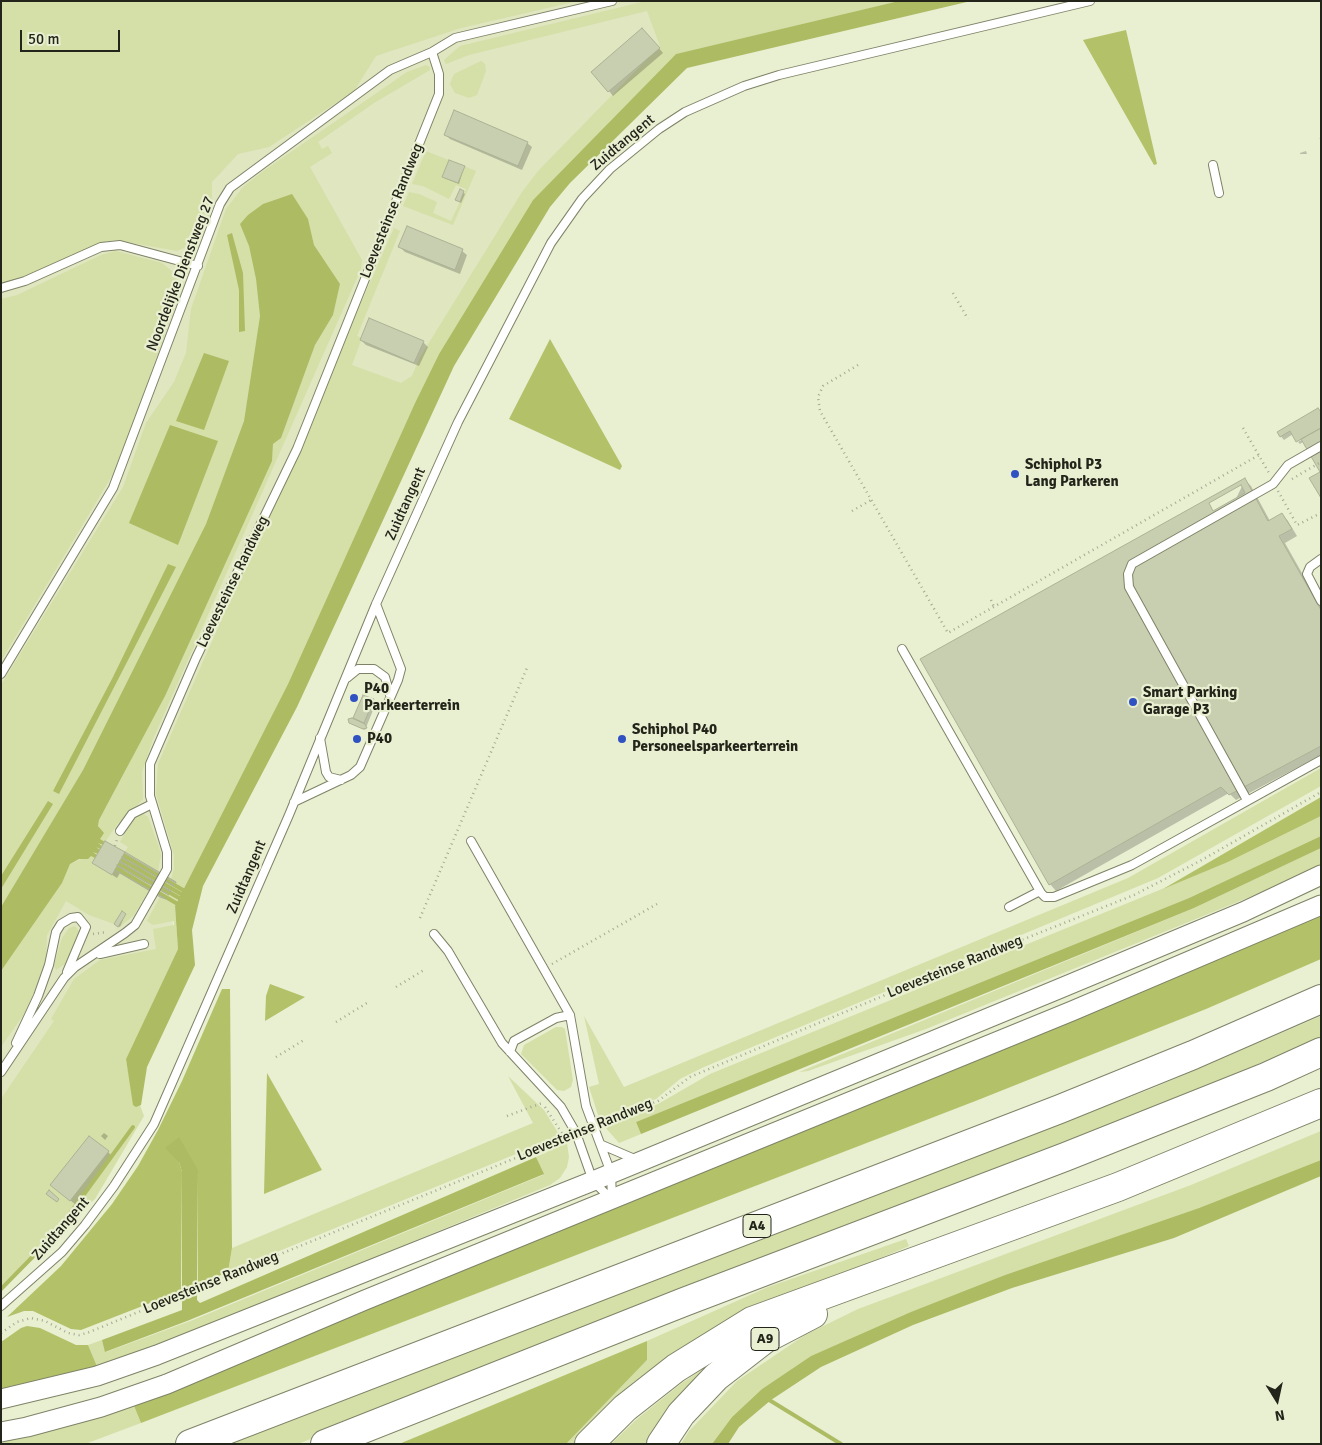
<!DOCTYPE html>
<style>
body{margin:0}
#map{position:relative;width:1322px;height:1445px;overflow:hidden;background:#e9efd1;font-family:Signika,sans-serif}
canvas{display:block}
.frame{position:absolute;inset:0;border:2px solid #23251a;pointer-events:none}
.north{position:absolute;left:1252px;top:1375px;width:50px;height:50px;-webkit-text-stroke:4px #e9efd1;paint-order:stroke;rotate:170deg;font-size:14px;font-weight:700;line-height:20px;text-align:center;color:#23251a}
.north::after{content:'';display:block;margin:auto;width:18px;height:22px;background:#23251a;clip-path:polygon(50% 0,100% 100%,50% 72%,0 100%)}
.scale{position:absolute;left:20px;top:30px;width:100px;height:22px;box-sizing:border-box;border:2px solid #23251a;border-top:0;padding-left:6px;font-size:15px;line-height:18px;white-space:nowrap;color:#23251a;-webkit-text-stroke:4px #e9efd1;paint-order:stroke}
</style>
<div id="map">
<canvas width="1322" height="1445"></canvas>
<div class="frame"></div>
<div class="north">N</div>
<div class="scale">50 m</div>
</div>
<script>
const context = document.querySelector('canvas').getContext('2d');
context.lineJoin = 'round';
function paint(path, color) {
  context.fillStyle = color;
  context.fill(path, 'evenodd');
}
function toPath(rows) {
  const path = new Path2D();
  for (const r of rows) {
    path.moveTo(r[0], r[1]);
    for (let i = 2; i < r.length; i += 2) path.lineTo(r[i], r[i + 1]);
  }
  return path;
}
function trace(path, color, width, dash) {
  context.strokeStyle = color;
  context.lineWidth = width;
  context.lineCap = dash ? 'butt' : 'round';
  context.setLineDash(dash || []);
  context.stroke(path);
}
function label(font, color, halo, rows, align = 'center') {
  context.font = font + ' Signika,sans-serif';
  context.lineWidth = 4.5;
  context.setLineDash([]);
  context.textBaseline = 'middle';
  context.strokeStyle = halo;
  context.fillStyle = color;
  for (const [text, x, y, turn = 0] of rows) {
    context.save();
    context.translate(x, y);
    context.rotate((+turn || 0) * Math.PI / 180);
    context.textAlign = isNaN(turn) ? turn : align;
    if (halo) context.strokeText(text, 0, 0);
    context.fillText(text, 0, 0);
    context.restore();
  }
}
paint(toPath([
 [1,1,902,1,676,54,535,193,411,395,270,721,171,907,175,943,1,1273]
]), '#dfe6c0');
paint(toPath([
 [1,1,578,1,461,28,376,56,354,91,269,147,238,154,212,182,212,209,199,241,177,251,116,240,107,241,35,275,1,283],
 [646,1,899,1,676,54,533,200,439,354,415,403,288,684,175,906,178,949,126,1059,129,1076,144,1116,95,1199,1,1290,1,1099,54,1021,51,1019,74,979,100,960,156,949,153,929,174,925,174,921,153,925,147,921,160,897,166,899,115,870,117,866,168,895,117,865,120,862,171,891,120,861,122,858,173,887,122,857,124,853,176,882,171,879,174,869,174,855,156,794,158,764,394,228,400,231,357,336,362,338,352,365,401,383,412,376,419,359,522,192,539,170,660,46,647,11,469,55,446,64,444,60,460,46],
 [481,61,485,64,486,71,477,95,469,98,455,93,450,84,454,74],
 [426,65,430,67,430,70,374,103,318,142,322,149,328,146,332,153,310,167,362,260,361,269,153,739,142,772,143,799,121,824,118,823,105,842,100,839,102,832,98,825,99,820,125,772,272,461,273,444,281,438,315,345,333,315,340,284,314,245,308,219,240,223,249,246,256,279,260,316,244,421,206,524,83,770,1,907,1,685,123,487,146,423,174,382,186,353,191,309,226,209,243,187,262,172,407,72],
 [426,151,476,171,453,225,403,206,409,192,419,194,437,202,433,213,451,221,466,189,456,185,449,199,423,186,412,184],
 [116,251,162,263,178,276,178,298,116,469,1,661,1,299,17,295,101,255],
 [1321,768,1321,786,1158,878,704,1067,680,1079,656,1099,600,1121,589,1087,599,1084,584,1016,624,1087,1128,878],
 [142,813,148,817,159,847,161,855,158,872,125,852,128,847,120,842,128,828,126,826,134,817],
 [1321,816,1321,836,1189,898,636,1122,641,1134,619,1143,605,1127,658,1104,710,1074,1228,862],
 [1321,848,1321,865,1262,892,926,1029,808,1071,799,1072,1194,908],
 [91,855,95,858,93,864,112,874,115,870,149,890,134,915,116,930,126,914,122,911,114,924,89,915,66,901,47,935,46,959,33,995,26,1011,1,1047,1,971,62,883,70,864],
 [75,926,80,933,68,962,56,970,54,965,62,938,69,928],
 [1321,1016,1321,1043,1043,1151,740,1266,298,1444,230,1444,589,1303,1151,1089],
 [556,1027,562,1027,565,1029,573,1080,571,1087,564,1091,557,1090,521,1054,524,1045],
 [508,1076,544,1110,560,1136,228,1272,232,1248,533,1123],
 [1321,1131,1321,1160,1199,1208,1005,1275,811,1356,762,1389,732,1417,712,1444,681,1444,689,1431,737,1381,805,1335,858,1309,1191,1185],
 [567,1143,569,1157,567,1167,560,1178,550,1185,99,1371,88,1345,102,1340,106,1352,193,1320,543,1175,536,1157],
 [906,1239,909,1246,774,1303,578,1444,566,1444,647,1360,647,1341,768,1287],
 [736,1347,650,1444,611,1444,637,1419,682,1383],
 [132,1401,141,1423,85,1444,1,1444,1,1437]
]), '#d5dfa8');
paint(toPath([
 [1126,30,1157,164,1154,165,1083,40],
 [550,339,622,466,620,470,509,419],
 [1321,797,1321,816,1228,862,1163,889],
 [1321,914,1321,959,1206,1009,978,1100,141,1423,132,1401],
 [270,984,305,997,265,1021,266,996],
 [222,989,230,989,232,1248,228,1272,198,1285,198,1170,179,1162,182,1172,181,1291,81,1330,71,1329,33,1311,24,1311,7,1317,61,1266,112,1204,138,1166,158,1130,182,1081],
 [267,1073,322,1170,264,1194],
 [27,1326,40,1328,76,1345,88,1345,99,1371,1,1397,1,1342,21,1328],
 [647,1341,647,1360,566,1444,399,1444]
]), '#b3c169');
paint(toPath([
 [899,1,971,1,687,68,570,183,550,207,454,366,297,707,203,886,192,930,195,965,147,1067,141,1105,136,1107,133,1105,126,1059,178,949,175,906,288,684,415,403,439,354,533,200,676,54],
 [292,194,308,219,314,245,340,284,333,315,315,345,281,438,273,444,272,461,165,696,99,820,98,826,104,833,100,839,105,842,103,845,98,843,102,846,100,849,96,847,100,850,98,854,93,852,97,855,95,858,91,856,88,859,79,859,70,864,62,883,1,971,1,907,83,770,206,524,244,421,260,316,256,279,249,246,240,224,248,215,263,204],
 [232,233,243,273,245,331,239,332,239,290,227,235],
 [204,353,229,361,204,430,176,421],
 [170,425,218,441,178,545,129,523],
 [168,564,176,567,59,794,53,791,113,677],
 [48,801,53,804,1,889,1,876],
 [1321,836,1321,848,1194,908,641,1134,636,1122,1189,898],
 [179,1137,198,1170,197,1300,200,1303,536,1157,544,1174,187,1321,105,1352,102,1340,182,1310,182,1172,179,1162,165,1148],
 [1321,1160,1321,1176,1174,1238,1012,1288,913,1325,821,1367,771,1400,739,1427,728,1444,712,1444,732,1417,762,1389,811,1356,911,1312,1005,1275,1199,1208]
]), '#adbb63');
paint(toPath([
 [647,34,663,53,613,96,609,91],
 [445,134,527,143,532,147,522,170,450,139],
 [1306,151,1307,154,1300,154,1300,153],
 [464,167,459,184,444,178],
 [460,191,465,194,461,203,457,200],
 [408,228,462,251,467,255,460,274,405,252,400,247],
 [361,340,423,342,428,347,419,366,366,345],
 [1318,410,1321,412,1321,470,1304,441,1300,444,1298,442,1309,436,1308,433,1297,440,1293,434,1284,440,1278,433],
 [1245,480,1251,486,1270,521,1282,514,1288,521,1297,536,1285,543,1321,607,1321,755,1236,800,1229,793,1056,891,1050,884],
 [364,696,376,703,365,730,350,722,359,723,354,718],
 [106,843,129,858,117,878,94,863],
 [125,915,120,927,117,925],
 [104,1133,108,1136,105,1140,101,1136],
 [108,1152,113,1157,75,1204,57,1190]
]), '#0003');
trace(toPath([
 [123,855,183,890],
 [121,859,181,894],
 [118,863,179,898],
 [116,868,176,903],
 [1,1289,55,1234,133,1127],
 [766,1398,841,1444]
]), '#adbb63', 4);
const building = toPath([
 [642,28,660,48,608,92,591,72,642,28],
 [454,110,528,142,518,166,444,135,454,110],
 [449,160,465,166,458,183,442,177,449,160],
 [460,189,464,191,460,202,455,200,460,189],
 [407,226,463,249,455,270,398,247,407,226],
 [369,318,424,341,414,363,360,340,369,318],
 [1318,408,1321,412,1321,428,1296,442,1290,431,1280,437,1277,432,1318,408],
 [1321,428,1321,472,1320,472,1301,439,1321,428],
 [1320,472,1321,472,1321,498,1309,478,1320,472],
 [1245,478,1268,521,1282,513,1292,529,1279,536,1321,610,1321,746,1229,795,1221,787,1049,885,920,659,1245,478],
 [1241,485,1245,493,1213,511,1209,503,1241,485],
 [363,695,374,699,364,723,353,718,363,695],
 [352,718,365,724,367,728,363,729,349,723,348,719,352,718],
 [105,841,125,852,112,875,92,863,105,841],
 [125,852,176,882,176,883,124,853,125,852],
 [122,857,174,886,122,858,122,857],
 [120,861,171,891,171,892,120,862,120,861],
 [117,865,169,895,117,866,117,865],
 [115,870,166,899,160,897,115,870],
 [122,911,126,914,118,927,114,924,122,911],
 [89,1136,109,1151,70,1201,50,1185,89,1136],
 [49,1190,59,1199,57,1202,46,1194,49,1190]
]);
paint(building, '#c8ceb0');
trace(building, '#acb295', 1);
const service = toPath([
 [1213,165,1219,193],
 [1,288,25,281,101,247,120,245,198,266],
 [1321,559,1310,567,1307,574,1321,601],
 [902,649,1041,893,1045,897,1054,897,1132,865,1321,760],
 [1,674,113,488,220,204,230,188,390,70,432,52,455,38,612,1],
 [347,678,358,669,374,669,385,677,390,695],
 [320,738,326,772,329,777,341,780],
 [1247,800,1129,587,1128,574,1132,564,1273,484,1288,465,1321,446],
 [294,802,351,775,360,767,398,680,401,669,376,604],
 [120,831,132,814,152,804],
 [471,841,570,1015,586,1106,611,1173,612,1199],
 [1009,907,1040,891],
 [434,934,448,951,502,1043,561,1107,576,1133,593,1181,611,1199],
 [100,954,144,944],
 [16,1043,38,996,49,965,56,932,61,924,71,918,78,917,86,927,67,972],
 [510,1052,514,1041,556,1018,570,1015],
 [1,1072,64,978,75,967,125,933,135,925,167,869,167,852,150,796,150,764,196,658,297,449,439,94,439,74,432,52],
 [602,1145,637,1160],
 [1,1306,62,1252,85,1225,114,1186,154,1124,289,815,376,604,458,422,551,243,582,199,610,169,659,129,685,112,744,86,779,75,1090,1]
]);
const tertiary = toPath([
 [1,1399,97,1376,157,1355,593,1181,1061,988,1243,912,1321,875],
 [1,1432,27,1427,101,1407,167,1384,365,1300,1072,1011,1321,905]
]);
const motorway = toPath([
 [190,1444,1060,1109,1193,1055,1321,999],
 [325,1444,684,1302,1065,1157,1266,1077,1321,1052],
 [589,1444,625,1408,676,1368,752,1321,1118,1187,1321,1103],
 [661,1444,681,1414,716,1377,765,1339,813,1314]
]);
trace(service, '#7e8367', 10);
trace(tertiary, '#7e8367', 21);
trace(motorway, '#7e8367', 30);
trace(toPath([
 [1321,138,1321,139],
 [953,293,968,319],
 [858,365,823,386,818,397,820,411,948,633,1259,455],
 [1243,428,1269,473],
 [1292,479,1321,462],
 [1278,491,1297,525,1321,513],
 [852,511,871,500],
 [991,600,994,607],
 [115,846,117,839],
 [420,918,527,668],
 [93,934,107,932],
 [552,964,657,904],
 [396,987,424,970],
 [336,1022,367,1003],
 [276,1057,304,1040],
 [545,1107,565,1138],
 [507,1116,542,1103],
 [602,1123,658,1101,690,1077,909,985,1134,895,1200,861,1321,792],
 [1,1333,17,1322,31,1318,45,1321,68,1333,79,1335,87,1333,567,1137]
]), '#a5a992', 2.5, [1, 4]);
trace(service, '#fff', 8);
trace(tertiary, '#fff', 19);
trace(motorway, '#fff', 28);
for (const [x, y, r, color] of [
 [1015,474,5,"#2f51c1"],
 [354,698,5,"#2f51c1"],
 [1133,702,5,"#2f51c1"],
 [357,739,5,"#2f51c1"],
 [622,739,5,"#2f51c1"]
]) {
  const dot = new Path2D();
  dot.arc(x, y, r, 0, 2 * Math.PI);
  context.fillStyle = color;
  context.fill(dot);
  trace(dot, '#e9efd1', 2);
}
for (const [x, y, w] of [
 [757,1226,28],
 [765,1339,28]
]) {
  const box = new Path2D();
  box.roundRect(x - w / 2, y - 11.5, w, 23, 4);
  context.fillStyle = '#e9efd1';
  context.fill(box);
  trace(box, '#23251a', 1);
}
label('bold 14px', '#23251a', null, [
 ["A4",757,1226],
 ["A9",765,1339]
]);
label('15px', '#23251a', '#e9efd1', [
 ["Zuidtangent",623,143,-40],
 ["Loevesteinse Randweg",392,211,-68],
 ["Noordelijke Dienstweg 27",181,274,-69],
 ["Zuidtangent",406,504,-66],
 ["Loevesteinse Randweg",233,582,-64],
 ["Zuidtangent",247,877,-67],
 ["Loevesteinse Randweg",955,967,-22],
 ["Loevesteinse Randweg",585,1130,-22],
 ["Zuidtangent",61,1229,-49],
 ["Loevesteinse Randweg",211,1283,-22]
]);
label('bold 15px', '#23251a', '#e9efd1', [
 ["Schiphol P3",1025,465],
 ["Lang Parkeren",1025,482],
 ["P40",364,689],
 ["Parkeerterrein",364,706],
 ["Smart Parking",1143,693],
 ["Garage P3",1143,710],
 ["Schiphol P40",632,730],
 ["Personeelsparkeerterrein",632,747],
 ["P40",367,739]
], 'left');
</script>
